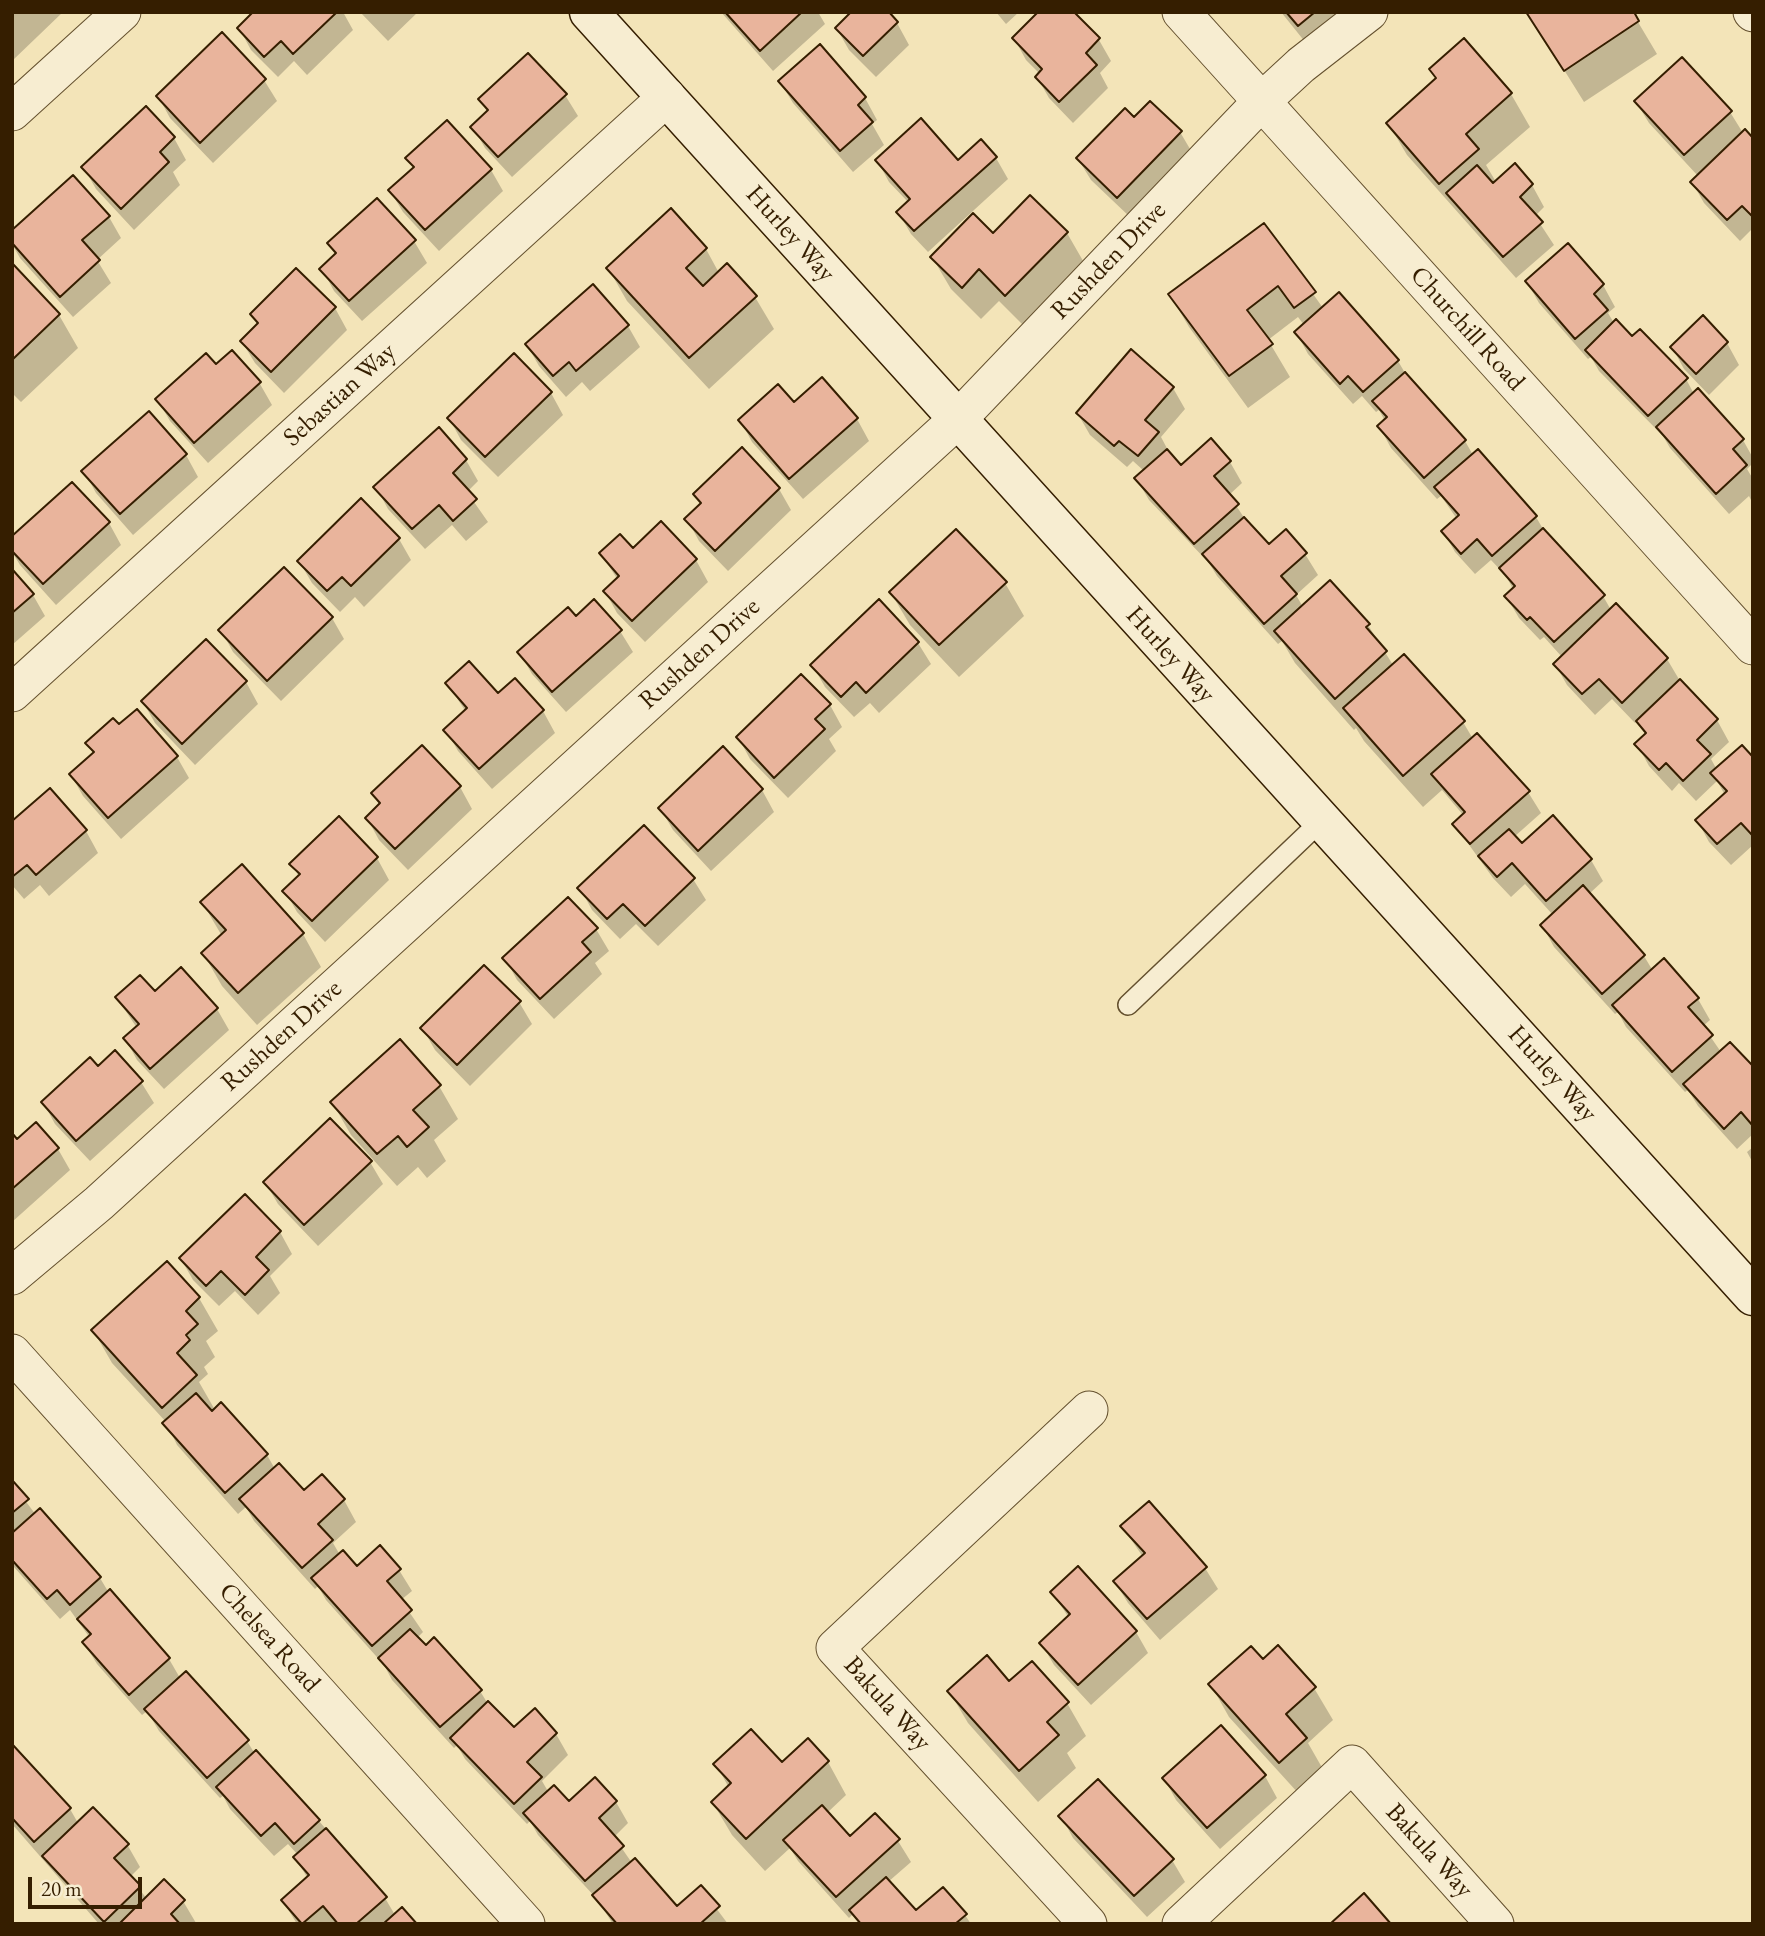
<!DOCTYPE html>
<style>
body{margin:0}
#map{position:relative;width:1765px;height:1936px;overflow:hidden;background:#f3e4b8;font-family:"EB Garamond",serif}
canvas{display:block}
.frame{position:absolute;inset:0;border:14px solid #351e00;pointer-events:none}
.scale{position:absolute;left:28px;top:1877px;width:114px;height:32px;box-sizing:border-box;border:4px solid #351e00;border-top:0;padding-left:9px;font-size:21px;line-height:24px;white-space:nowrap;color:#351e00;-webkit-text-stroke:5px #f7edd1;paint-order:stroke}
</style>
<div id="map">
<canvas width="1765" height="1936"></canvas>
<div class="frame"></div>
<div class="scale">20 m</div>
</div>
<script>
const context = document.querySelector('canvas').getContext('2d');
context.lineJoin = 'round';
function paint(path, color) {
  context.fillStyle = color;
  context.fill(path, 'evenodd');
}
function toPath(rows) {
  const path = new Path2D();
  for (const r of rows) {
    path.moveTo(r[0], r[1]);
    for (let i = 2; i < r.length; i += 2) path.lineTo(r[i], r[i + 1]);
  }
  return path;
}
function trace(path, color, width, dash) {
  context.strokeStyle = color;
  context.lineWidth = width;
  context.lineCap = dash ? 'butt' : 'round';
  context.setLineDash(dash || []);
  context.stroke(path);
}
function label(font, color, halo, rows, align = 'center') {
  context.font = font + ' "EB Garamond",serif';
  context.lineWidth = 5;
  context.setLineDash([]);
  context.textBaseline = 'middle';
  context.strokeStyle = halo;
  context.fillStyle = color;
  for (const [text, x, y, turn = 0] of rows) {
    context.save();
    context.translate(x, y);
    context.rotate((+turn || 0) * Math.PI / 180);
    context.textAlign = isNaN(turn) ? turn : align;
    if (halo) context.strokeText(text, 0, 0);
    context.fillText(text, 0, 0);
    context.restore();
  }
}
paint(toPath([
 [12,12,63,12,12,61],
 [255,12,343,12,353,30,307,75,294,61,278,77,251,50,239,28],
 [360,12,418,12,388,41],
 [721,12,818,12,825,24,773,71],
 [996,12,1019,12,1006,24],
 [1072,12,1099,40,1111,61,1100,73,1108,88,1073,123,1049,98,1037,77,1040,74,1026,60,1014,38],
 [1281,12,1372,12,1318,58],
 [1528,12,1632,12,1657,54,1584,102],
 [897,23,909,45,876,77,849,50,837,29],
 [1464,40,1511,94,1530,127,1486,165,1496,182,1514,166,1532,185,1544,207,1535,216,1554,245,1516,278,1407,155,1388,123,1437,80,1431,70],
 [820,47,865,98,877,120,872,124,884,145,853,172,793,103,780,82],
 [264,80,277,101,213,163,170,118,158,96],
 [565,95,578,116,512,177,485,148,473,127,488,113,480,100],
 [1636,102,1730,112,1743,133,1753,140,1753,228,1740,241,1704,203,1692,182,1698,176,1649,123],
 [1134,119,1180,132,1193,154,1131,218,1091,180,1078,159],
 [174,138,186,160,173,172,180,185,134,230,96,189,84,168],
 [408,158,491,170,503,191,439,251,403,212,390,191,414,169],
 [996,158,1008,179,928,252,911,234,898,212,909,203,889,182,877,160,958,162],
 [1030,197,1067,233,1086,266,1025,327,999,301,981,319,951,289,932,257,993,235],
 [109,217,121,238,97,260,111,283,73,317,20,258,12,244,12,232],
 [1264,225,1323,308,1398,361,1408,378,1465,441,1473,455,1536,517,1546,534,1603,596,1611,610,1616,605,1667,659,1680,681,1717,720,1729,742,1711,759,1717,770,1753,760,1753,845,1731,865,1709,842,1697,820,1725,795,1717,781,1696,801,1679,783,1672,791,1649,766,1637,744,1646,736,1637,721,1635,723,1612,699,1595,715,1567,685,1555,664,1562,657,1544,637,1540,640,1519,618,1506,596,1513,589,1506,576,1491,560,1475,574,1455,552,1443,531,1457,519,1441,496,1437,499,1391,448,1379,426,1385,421,1379,410,1376,412,1362,396,1353,404,1308,354,1296,332,1304,325,1298,317,1268,340,1290,377,1248,408,1189,327,1170,295],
 [414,241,427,263,362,321,334,291,322,269,336,256,329,244],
 [1568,246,1603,285,1615,307,1608,313,1614,323,1686,379,1694,394,1743,440,1753,458,1753,463,1747,469,1753,479,1753,504,1749,496,1729,514,1670,448,1663,436,1599,371,1591,357,1588,359,1539,303,1527,282],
 [706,249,719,273,755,297,774,329,709,389,627,301,608,268],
 [12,266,59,315,78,348,21,402,12,393],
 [296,270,335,308,347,330,284,393,255,363,242,342,258,326,252,314],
 [1703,317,1727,343,1739,365,1709,395,1684,369,1672,347],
 [628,326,640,347,590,391,582,382,566,397,539,366,527,345],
 [232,352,260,384,272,405,208,463,170,421,157,399,216,367],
 [1173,388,1185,409,1161,437,1170,454,1181,467,1230,462,1242,483,1229,495,1249,525,1269,547,1305,554,1318,575,1296,595,1303,607,1368,625,1393,665,1463,722,1473,739,1528,792,1541,813,1514,837,1522,846,1591,860,1603,881,1589,894,1644,956,1653,971,1698,999,1710,1020,1703,1026,1721,1052,1753,1069,1753,1134,1737,1149,1698,1106,1688,1090,1685,1092,1626,1027,1618,1012,1615,1014,1554,947,1542,925,1553,915,1525,884,1511,897,1493,878,1454,824,1464,816,1442,790,1423,807,1364,741,1356,728,1354,730,1295,663,1282,641,1278,644,1217,576,1209,563,1149,500,1136,478,1144,471,1133,461,1127,467,1090,435,1078,414],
 [551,393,563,415,498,477,461,440,449,418],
 [794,404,857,419,869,441,803,499,752,442,740,420],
 [149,413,186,455,198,477,133,535,96,493,84,471],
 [466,460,478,481,467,492,488,522,466,541,452,525,425,549,388,509,376,487],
 [72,484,109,523,121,545,56,605,20,565,12,552,12,539],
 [779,489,791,510,728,571,699,541,687,519,702,505,695,494],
 [661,524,696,560,708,582,645,642,617,613,605,591,618,580,601,554,633,551],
 [399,539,411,560,364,607,355,597,340,612,312,583,299,561],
 [12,571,33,595,45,616,12,645],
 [1005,583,1024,616,959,677,910,625,891,593],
 [332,618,344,639,281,701,233,652,221,630],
 [576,618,620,631,633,652,566,712,532,674,519,652],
 [206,641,246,682,258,704,195,765,155,723,143,702],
 [918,643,931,664,879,713,870,703,854,717,825,687,813,666],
 [801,676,830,705,842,727,829,739,836,751,788,798,750,759,738,737],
 [515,680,543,711,555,733,492,789,458,751,446,730,466,712,447,683,498,695],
 [119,727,177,757,189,778,121,839,83,796,71,775,94,755,87,743],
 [422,748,460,787,472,809,408,870,379,840,367,818,380,806,373,794],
 [723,749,762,790,774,812,711,871,673,830,660,808],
 [50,791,86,831,98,853,49,896,40,885,24,899,12,885,12,824],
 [339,818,377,858,389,880,325,942,297,912,285,891,299,877,292,864],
 [242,866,303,934,321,967,257,1025,222,986,203,953,222,936,202,902],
 [693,879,706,900,658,946,636,924,620,939,592,910,580,888],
 [596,929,609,951,595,963,602,974,554,1019,517,980,505,958],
 [155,993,217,1009,229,1030,164,1089,137,1060,125,1038,137,1028,117,998],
 [519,1002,532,1024,470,1086,435,1050,423,1029],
 [97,1068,141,1082,154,1103,90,1161,55,1124,43,1102],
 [439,1086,458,1119,434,1140,446,1161,427,1178,418,1167,397,1186,351,1135,332,1102],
 [12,1136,17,1141,58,1149,70,1170,12,1222],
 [1753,1147,1753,1163,1747,1152],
 [370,1162,383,1184,318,1246,278,1204,265,1182],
 [245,1196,280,1232,292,1254,270,1276,280,1293,258,1315,235,1291,219,1306,193,1280,181,1259],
 [167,1264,199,1298,218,1331,206,1341,215,1357,204,1367,208,1374,199,1382,215,1410,221,1405,267,1455,275,1469,304,1493,322,1476,344,1500,356,1522,333,1543,340,1555,357,1569,399,1570,412,1591,401,1600,423,1632,417,1638,480,1691,488,1704,514,1730,556,1734,568,1755,542,1781,549,1793,569,1803,616,1802,628,1823,614,1837,632,1863,677,1909,701,1888,728,1924,613,1924,596,1898,538,1835,530,1821,527,1824,465,1759,457,1745,454,1748,392,1680,384,1665,326,1600,318,1586,315,1589,254,1521,246,1507,238,1514,177,1445,166,1422,112,1363,93,1330],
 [12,1483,36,1515,100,1578,109,1593,169,1659,180,1678,247,1741,255,1754,319,1821,385,1898,395,1915,415,1924,297,1924,283,1901,308,1879,295,1857,298,1855,288,1844,274,1856,230,1809,223,1796,220,1798,159,1731,147,1711,142,1715,97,1664,84,1643,90,1638,70,1610,60,1619,14,1567],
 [1122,1526,1205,1568,1218,1589,1160,1640,1128,1603,1115,1582,1143,1557],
 [1052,1592,1136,1632,1148,1653,1091,1705,1054,1665,1041,1643,1069,1618],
 [1262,1661,1314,1688,1333,1720,1308,1743,1324,1771,1299,1794,1229,1717,1211,1685],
 [1009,1683,1067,1703,1086,1736,1067,1753,1076,1768,1038,1802,968,1723,949,1691],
 [1221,1727,1265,1776,1277,1798,1220,1849,1176,1800,1164,1778],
 [807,1741,828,1762,846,1795,827,1813,850,1839,898,1841,911,1862,888,1882,916,1913,965,1915,971,1924,859,1924,853,1914,849,1918,798,1861,790,1848,765,1871,732,1835,713,1803,729,1788,716,1764,782,1764],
 [12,1747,70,1809,78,1823,93,1809,128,1846,140,1867,130,1877,147,1899,183,1901,196,1923,99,1924,12,1824],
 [1061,1816,1172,1860,1185,1882,1147,1917,1073,1838]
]), '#0003');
const building = toPath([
 [253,12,337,12,293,54,281,41,264,57,237,28,253,12],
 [725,12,802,12,760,51,725,12],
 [851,12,889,12,898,22,863,56,835,28,851,12],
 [1038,12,1074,12,1100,38,1086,53,1097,65,1059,102,1035,77,1042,69,1012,38,1038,12],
 [1286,12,1315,12,1298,26,1286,12],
 [1526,12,1634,12,1639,21,1564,71,1526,12],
 [222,32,266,79,200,143,156,96,222,32],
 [1464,38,1512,93,1466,134,1479,149,1439,184,1386,123,1436,78,1429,69,1464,38],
 [820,44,866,97,858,105,873,122,840,151,778,81,820,44],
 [528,53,567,94,498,157,470,127,488,110,478,99,528,53],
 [1682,57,1732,111,1684,155,1634,101,1682,57],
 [1150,101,1182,131,1117,198,1076,158,1125,108,1134,117,1150,101],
 [146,106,175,137,160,152,169,162,121,209,81,167,146,106],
 [921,118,958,160,981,139,997,157,914,231,896,212,910,199,875,160,921,118],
 [447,120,492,169,425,230,388,190,414,167,405,158,447,120],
 [1745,129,1753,138,1753,217,1742,206,1727,220,1690,182,1745,129],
 [1515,163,1533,184,1520,197,1543,222,1503,257,1446,193,1477,165,1493,183,1515,163],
 [73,175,110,216,82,240,100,260,60,297,12,243,12,230,73,175],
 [1030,195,1068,232,1005,296,979,269,962,288,930,257,973,213,993,233,1030,195],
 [377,198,416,240,349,301,319,269,336,253,327,243,377,198],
 [671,208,707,248,686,268,703,286,727,263,757,296,689,358,606,268,671,208],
 [1264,223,1316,292,1294,308,1278,286,1247,310,1273,344,1229,376,1168,294,1264,223],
 [1568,243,1604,284,1594,294,1608,310,1575,339,1525,281,1568,243],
 [12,263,60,314,12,360,12,263],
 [296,268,336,307,271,372,240,341,258,323,250,314,296,268],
 [593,284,629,325,576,371,569,362,553,376,525,344,593,284],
 [1339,292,1399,360,1363,392,1348,376,1340,384,1294,332,1339,292],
 [1703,315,1728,342,1696,374,1670,347,1703,315],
 [1616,319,1632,336,1640,329,1688,378,1648,416,1585,350,1616,319],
 [1131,349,1174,387,1145,420,1159,432,1138,456,1119,441,1114,446,1076,413,1131,349],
 [232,350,261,382,194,443,155,399,206,353,216,364,232,350],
 [514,353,552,392,485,457,447,418,514,353],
 [1405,372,1466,440,1424,478,1377,426,1387,417,1372,401,1405,372],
 [822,377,858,418,789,479,738,420,778,384,794,402,822,377],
 [1698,388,1744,439,1733,449,1747,465,1716,494,1656,427,1698,388],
 [149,411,187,454,120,514,81,471,149,411],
 [439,427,467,459,453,473,477,499,453,521,439,505,412,529,373,487,439,427],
 [1211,438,1231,461,1214,476,1239,504,1194,544,1134,478,1167,449,1181,465,1211,438],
 [742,447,780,488,715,551,684,519,701,503,693,494,742,447],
 [1478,449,1537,516,1492,556,1477,539,1461,554,1441,531,1459,515,1434,487,1478,449],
 [72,482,110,522,43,584,12,551,12,536,72,482],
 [361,498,400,538,351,586,342,577,327,591,297,561,361,498],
 [1244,517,1269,544,1286,529,1307,553,1281,576,1297,594,1264,624,1202,554,1244,517],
 [661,521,697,559,632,621,603,591,619,576,599,553,620,534,633,548,661,521],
 [1543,528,1605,595,1554,642,1530,617,1527,620,1504,596,1515,586,1499,568,1543,528],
 [956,529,1007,582,939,645,889,592,956,529],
 [284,567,333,617,267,681,218,630,284,567],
 [12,569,34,594,12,613,12,569],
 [1330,580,1370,624,1366,627,1387,651,1335,699,1274,631,1330,580],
 [594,599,622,630,552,692,517,652,568,607,576,616,594,599],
 [879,599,919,642,866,693,856,682,841,697,810,665,879,599],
 [1616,603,1668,658,1622,703,1599,679,1582,694,1553,664,1616,603],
 [206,639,247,681,182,744,141,701,206,639],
 [1404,654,1465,721,1403,776,1343,708,1404,654],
 [469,661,498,693,515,678,544,710,479,769,443,730,467,708,445,683,469,661],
 [801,674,831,704,815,719,825,729,774,778,736,737,801,674],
 [1680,679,1718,719,1697,740,1711,754,1683,781,1666,763,1659,770,1634,744,1646,733,1636,721,1680,679],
 [137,709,178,756,108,818,69,774,94,752,85,743,113,718,119,724,137,709],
 [1477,733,1530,791,1470,844,1452,824,1465,812,1431,774,1477,733],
 [422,745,461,786,395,849,365,818,380,803,371,793,422,745],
 [1742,745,1753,757,1753,836,1741,823,1717,844,1695,820,1727,791,1710,773,1742,745],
 [723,746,763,789,698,851,658,808,723,746],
 [50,788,87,830,36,875,27,865,12,877,12,821,50,788],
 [1553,815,1592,859,1546,901,1512,863,1497,877,1478,856,1509,829,1522,843,1553,815],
 [339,816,378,857,312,921,282,891,300,874,289,864,339,816],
 [644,825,695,878,645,926,623,904,607,919,577,888,644,825],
 [242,864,304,933,238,993,201,953,226,930,200,902,242,864],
 [1583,885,1645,955,1602,994,1540,925,1583,885],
 [568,897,598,928,582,942,591,952,540,999,502,958,568,897],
 [1664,958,1699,998,1688,1007,1713,1035,1672,1072,1612,1005,1664,958],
 [484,965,521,1001,457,1065,420,1028,484,965],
 [181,967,218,1008,150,1069,123,1038,139,1024,115,997,140,975,155,991,181,967],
 [400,1039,441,1085,413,1110,429,1127,407,1147,398,1136,377,1154,330,1102,400,1039],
 [1730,1042,1753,1066,1753,1126,1741,1112,1724,1129,1683,1084,1730,1042],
 [115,1050,143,1081,76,1141,41,1102,90,1057,98,1066,115,1050],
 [330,1118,372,1161,304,1225,263,1182,330,1118],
 [36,1122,59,1148,12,1189,12,1133,17,1139,36,1122],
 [245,1194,281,1231,256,1257,269,1270,245,1295,221,1271,206,1286,179,1258,245,1194],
 [167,1261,200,1297,186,1311,198,1324,186,1335,190,1340,177,1353,197,1375,162,1408,91,1330,167,1261],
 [196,1393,212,1411,221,1402,268,1454,225,1493,162,1423,196,1393],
 [279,1463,304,1490,322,1474,345,1499,318,1524,333,1540,302,1568,239,1499,279,1463],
 [12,1480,29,1499,12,1513,12,1480],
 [1149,1501,1207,1567,1147,1619,1113,1581,1145,1553,1120,1526,1149,1501],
 [40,1508,101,1577,70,1605,57,1590,47,1599,12,1560,12,1533,40,1508],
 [380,1545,401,1569,387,1581,412,1610,372,1646,311,1578,343,1550,357,1566,380,1545],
 [1078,1566,1137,1631,1078,1685,1039,1643,1070,1614,1050,1592,1078,1566],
 [110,1589,170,1658,129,1695,82,1642,91,1634,77,1619,110,1589],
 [410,1629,426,1645,434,1637,482,1690,440,1727,378,1658,410,1629],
 [1278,1645,1316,1687,1286,1714,1307,1738,1279,1763,1208,1684,1251,1646,1263,1659,1278,1645],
 [987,1655,1009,1681,1032,1661,1069,1702,1047,1722,1059,1735,1019,1771,947,1691,987,1655],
 [186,1671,249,1740,207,1778,144,1709,186,1671],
 [488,1701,514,1727,535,1708,557,1733,527,1762,542,1777,514,1804,450,1738,488,1701],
 [1221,1725,1266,1775,1207,1828,1162,1778,1221,1725],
 [751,1729,782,1762,808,1738,829,1761,746,1839,711,1802,731,1783,713,1764,751,1729],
 [12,1744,71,1808,34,1842,12,1818,12,1744],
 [256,1750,320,1820,294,1844,275,1823,261,1836,216,1787,256,1750],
 [595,1777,617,1801,599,1818,624,1846,585,1881,523,1813,554,1785,569,1801,595,1777],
 [1098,1779,1174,1859,1134,1896,1058,1816,1098,1779],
 [822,1805,850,1836,875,1813,900,1839,836,1897,783,1840,822,1805],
 [93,1807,129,1844,114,1858,141,1886,104,1922,42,1856,93,1807],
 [326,1828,387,1897,356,1924,338,1924,323,1906,302,1924,281,1900,309,1875,293,1857,326,1828],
 [635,1858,677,1906,701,1885,720,1906,700,1924,617,1924,592,1895,635,1858],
 [886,1877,916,1910,943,1887,967,1914,955,1924,861,1924,849,1910,886,1877],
 [164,1879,185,1900,171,1914,180,1924,119,1924,164,1879],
 [1364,1893,1391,1924,1330,1924,1364,1893],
 [402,1907,417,1924,383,1924,402,1907]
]);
paint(building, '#e9b49c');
trace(building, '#351e00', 2);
const lane = toPath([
 [1128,1005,1321,821]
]);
const street = toPath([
 [1181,12,1753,646],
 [1752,12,1753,13],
 [12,112,122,12],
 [12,693,667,97],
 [12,1276,99,1203,957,420,1262,101,1301,65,1369,12],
 [12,1353,526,1924],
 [1088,1924,835,1648,1089,1410],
 [1181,1924,1352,1764,1495,1924]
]);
const secondary = toPath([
 [589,12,1753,1296]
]);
trace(lane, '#64502e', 22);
trace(street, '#64502e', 39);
trace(secondary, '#351e00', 41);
trace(lane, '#f7edd1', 19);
trace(street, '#f7edd1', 37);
trace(secondary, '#f7edd1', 38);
label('26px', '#351e00', '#f7edd1', [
 ["Hurley Way",790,234,48],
 ["Rushden Drive",1109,261,-46],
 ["Churchill Road",1467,329,48],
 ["Sebastian Way",340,395,-42],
 ["Rushden Drive",700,654,-42],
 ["Hurley Way",1170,655,48],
 ["Rushden Drive",282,1036,-42],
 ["Hurley Way",1552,1074,48],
 ["Chelsea Road",269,1638,48],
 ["Bakula Way",887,1704,48],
 ["Bakula Way",1429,1851,48]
]);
</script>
